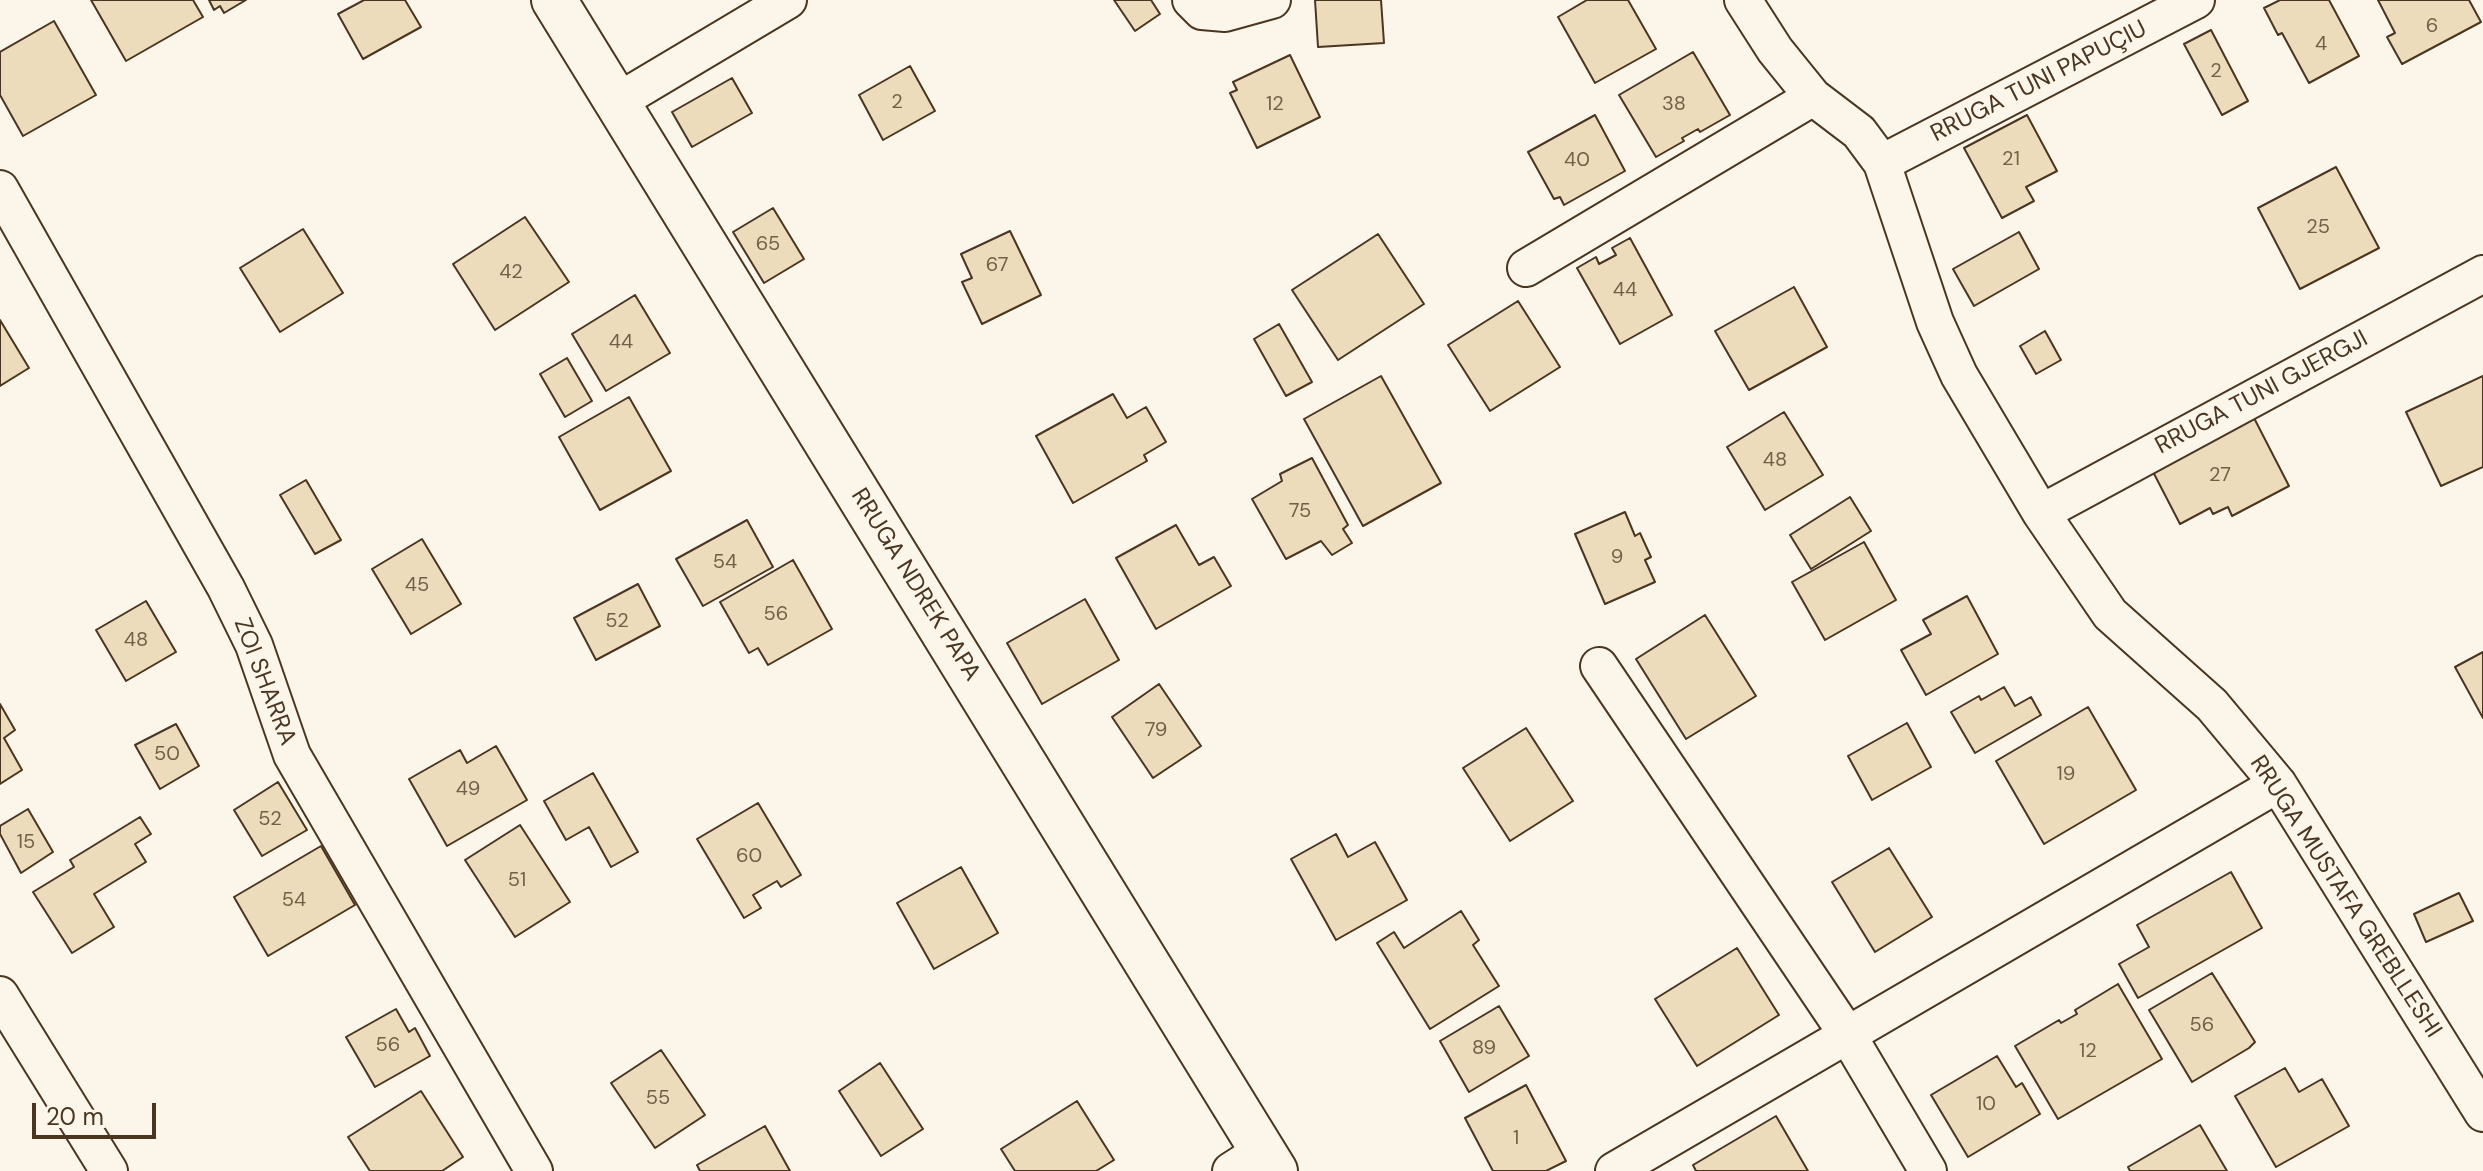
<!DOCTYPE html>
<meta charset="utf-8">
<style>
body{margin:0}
#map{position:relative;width:2483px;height:1171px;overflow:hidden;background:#fbf6e9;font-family:"DM Sans",sans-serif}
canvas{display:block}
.scale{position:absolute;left:32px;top:1103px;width:124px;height:36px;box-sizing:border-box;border:4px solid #4a3520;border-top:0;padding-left:10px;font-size:24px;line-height:28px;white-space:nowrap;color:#4a3520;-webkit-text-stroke:6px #fbf6e9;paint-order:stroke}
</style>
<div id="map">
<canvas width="2483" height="1171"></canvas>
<div class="scale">20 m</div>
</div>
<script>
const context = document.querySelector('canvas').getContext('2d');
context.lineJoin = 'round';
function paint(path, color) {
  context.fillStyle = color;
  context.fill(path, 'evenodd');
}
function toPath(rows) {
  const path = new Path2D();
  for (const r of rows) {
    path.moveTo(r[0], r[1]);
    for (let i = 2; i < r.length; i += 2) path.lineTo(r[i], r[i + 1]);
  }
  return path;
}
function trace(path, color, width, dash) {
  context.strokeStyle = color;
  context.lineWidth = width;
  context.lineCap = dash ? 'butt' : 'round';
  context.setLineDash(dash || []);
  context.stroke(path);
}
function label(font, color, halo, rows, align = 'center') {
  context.font = font + ' "DM Sans",sans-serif';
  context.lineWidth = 6;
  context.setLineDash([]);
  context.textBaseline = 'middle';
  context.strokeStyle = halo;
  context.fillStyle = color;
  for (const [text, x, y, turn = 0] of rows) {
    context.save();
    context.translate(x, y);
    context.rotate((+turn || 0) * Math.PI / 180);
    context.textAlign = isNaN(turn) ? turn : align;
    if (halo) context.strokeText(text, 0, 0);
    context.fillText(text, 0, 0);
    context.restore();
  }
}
const building = toPath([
 [91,0,193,0,203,17,126,61,91,0],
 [209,0,246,0,224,13,220,6,214,10,209,0],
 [364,0,405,0,421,27,363,59,338,14,364,0],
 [1114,0,1151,0,1160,14,1135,31,1114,0],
 [1315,0,1381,0,1384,43,1318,47,1315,0],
 [1587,0,1628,0,1656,49,1595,83,1558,17,1587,0],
 [2280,0,2329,0,2359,56,2309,83,2282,33,2278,35,2264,8,2280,0],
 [2378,0,2469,0,2481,22,2402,64,2387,37,2395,33,2378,0],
 [54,21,96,95,23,136,0,95,0,52,54,21],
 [2211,30,2248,101,2222,115,2184,44,2211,30],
 [1693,52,1730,115,1700,132,1698,129,1682,138,1684,141,1656,157,1619,95,1693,52],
 [1290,55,1320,117,1257,148,1230,93,1237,90,1233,82,1290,55],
 [910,66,935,111,883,140,859,95,910,66],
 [732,78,752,113,692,147,672,112,732,78],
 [1595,115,1625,171,1564,205,1560,197,1554,199,1528,152,1595,115],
 [2027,115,2057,171,2026,187,2034,201,2002,218,1964,148,2027,115],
 [2336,167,2379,248,2300,289,2258,208,2336,167],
 [773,208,804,259,764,283,733,232,773,208],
 [525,217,569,282,495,330,453,264,525,217],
 [303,229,343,293,280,332,240,268,303,229],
 [1010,231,1041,295,982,324,962,282,972,278,961,254,1010,231],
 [2019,232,2039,269,1974,306,1953,269,2019,232],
 [1378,234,1424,304,1338,360,1292,290,1378,234],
 [1630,238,1672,315,1620,344,1577,268,1596,257,1599,264,1616,255,1612,248,1630,238],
 [1794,287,1827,347,1749,390,1715,331,1794,287],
 [635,295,670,353,606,391,572,334,635,295],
 [1518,301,1560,367,1490,411,1448,345,1518,301],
 [0,320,29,368,0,386,0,320],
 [1279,324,1312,382,1286,396,1254,339,1279,324],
 [2045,331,2061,360,2036,374,2020,346,2045,331],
 [567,358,592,401,565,417,540,374,567,358],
 [1381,376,1441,483,1363,526,1304,419,1381,376],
 [2483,376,2483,467,2441,486,2406,412,2483,376],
 [1113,394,1127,418,1146,407,1166,442,1144,455,1147,461,1073,503,1036,436,1113,394],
 [629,397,671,471,600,510,559,437,629,397],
 [1784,412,1823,475,1765,510,1727,447,1784,412],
 [2253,416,2289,486,2232,516,2228,507,2213,514,2210,508,2180,524,2150,466,2253,416],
 [1312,458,1348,525,1343,529,1352,543,1332,555,1321,541,1286,559,1252,499,1282,481,1280,474,1312,458],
 [306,480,341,540,315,554,280,495,306,480],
 [1850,497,1871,531,1811,569,1790,535,1850,497],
 [1625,512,1635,536,1640,533,1651,557,1645,560,1655,582,1605,604,1575,534,1625,512],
 [747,520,773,567,703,606,676,559,747,520],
 [1176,525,1199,565,1214,557,1231,586,1156,629,1116,558,1176,525],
 [422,539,461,604,411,634,372,569,422,539],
 [1864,542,1896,600,1825,640,1792,582,1864,542],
 [793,560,832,629,768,665,758,648,749,653,720,602,793,560],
 [638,584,660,626,596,660,574,618,638,584],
 [1967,596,1998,654,1926,695,1901,650,1931,634,1923,620,1967,596],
 [1085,599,1119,660,1042,704,1007,643,1085,599],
 [146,601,176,652,126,681,96,630,146,601],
 [1705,615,1756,696,1686,739,1636,659,1705,615],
 [2483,652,2483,718,2455,667,2483,652],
 [1159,684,1201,746,1153,778,1112,717,1159,684],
 [2004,687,2015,706,2031,697,2041,715,1975,753,1951,712,1979,696,1981,700,2004,687],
 [0,704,15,730,4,738,22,770,0,784,0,704],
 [2088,707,2136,790,2044,844,1996,761,2088,707],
 [1907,723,1931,767,1872,800,1848,756,1907,723],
 [176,724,199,766,160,789,135,745,176,724],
 [1526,728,1573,801,1510,841,1463,768,1526,728],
 [496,746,527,800,447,846,409,779,460,750,467,763,496,746],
 [593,773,638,852,611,867,589,827,566,840,544,801,593,773],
 [278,782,307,830,262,856,234,810,278,782],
 [758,803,801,875,781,887,777,881,753,895,761,908,744,918,697,839,758,803],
 [28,809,53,852,21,873,0,834,0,826,28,809],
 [140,817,151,834,135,844,146,862,94,894,114,927,72,953,33,892,74,867,70,860,140,817],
 [520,825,570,902,515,937,465,860,520,825],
 [1336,834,1348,857,1375,842,1407,900,1336,940,1291,859,1336,834],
 [321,846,355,905,268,956,234,897,321,846],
 [1889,848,1932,917,1875,952,1832,882,1889,848],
 [961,867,998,933,934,969,897,903,961,867],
 [2231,872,2262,928,2138,998,2119,964,2149,947,2137,925,2231,872],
 [2459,893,2473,921,2426,942,2414,914,2459,893],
 [1461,911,1479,940,1473,945,1499,986,1430,1029,1377,943,1394,932,1404,948,1461,911],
 [1737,948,1779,1015,1697,1066,1655,999,1737,948],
 [2212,973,2255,1042,2249,1048,2192,1082,2149,1010,2212,973],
 [2118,984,2162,1059,2058,1119,2015,1046,2059,1020,2061,1023,2077,1014,2075,1010,2118,984],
 [1499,1006,1529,1056,1469,1092,1440,1041,1499,1006],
 [396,1009,409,1032,415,1028,430,1056,375,1087,346,1037,396,1009],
 [661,1050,705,1115,655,1148,611,1083,661,1050],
 [1997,1056,2016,1087,2022,1083,2040,1114,1968,1157,1931,1095,1997,1056],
 [880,1063,923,1129,881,1156,839,1091,880,1063],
 [2285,1068,2299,1092,2322,1079,2349,1126,2276,1167,2235,1096,2285,1068],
 [1526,1085,1566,1161,1546,1171,1493,1171,1465,1118,1526,1085],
 [421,1091,463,1157,442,1171,370,1171,348,1137,421,1091],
 [1077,1101,1114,1160,1096,1171,1015,1171,1001,1149,1077,1101],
 [1776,1116,1808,1171,1696,1171,1693,1165,1776,1116],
 [2200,1125,2227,1171,2130,1171,2128,1167,2200,1125],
 [765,1126,790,1171,700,1171,697,1165,765,1126]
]);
paint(building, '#ecdcbc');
trace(building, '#4a3520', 2);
const minor = toPath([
 [1191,0,1202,11,1225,13,1272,0],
 [1743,0,1775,50,1813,97,1859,132,1882,163,1935,322,1959,375,2041,513,2110,614,2212,705,2278,784,2483,1113],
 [617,102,788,0],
 [1882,163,2196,0],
 [0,189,226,588,254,645,292,755,534,1171],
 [1526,268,1813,97],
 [2041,513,2483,274],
 [1599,666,1847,1034,1928,1171],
 [0,995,109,1171],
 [1231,1171,1262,1151],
 [1614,1171,2278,784]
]);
const tertiary = toPath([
 [554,0,1275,1171]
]);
trace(minor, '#4a3520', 40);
trace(tertiary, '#4a3520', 48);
trace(minor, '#fbf6e9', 36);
trace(tertiary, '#fbf6e9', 44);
label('20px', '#725f47', null, [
 ["6",2432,27],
 ["4",2321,45],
 ["2",2216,72],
 ["2",897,103],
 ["12",1275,105],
 ["38",1674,105],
 ["21",2011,160],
 ["40",1577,161],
 ["25",2318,228],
 ["65",768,245],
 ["67",997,266],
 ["42",511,273],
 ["44",1625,291],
 ["44",621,343],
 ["48",1775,461],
 ["27",2220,476],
 ["75",1300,512],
 ["9",1617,558],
 ["54",725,563],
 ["45",417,586],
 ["56",776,615],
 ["52",617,622],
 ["48",136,641],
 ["79",1156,731],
 ["50",167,755],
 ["19",2066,775],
 ["49",468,790],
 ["52",270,820],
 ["15",26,843],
 ["60",749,857],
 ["51",517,881],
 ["54",294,901],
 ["56",2202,1026],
 ["56",388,1046],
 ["89",1484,1049],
 ["12",2088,1052],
 ["55",658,1099],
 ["10",1986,1105],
 ["1",1516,1139]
]);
label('24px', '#4a3520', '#fbf6e9', [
 ["RRUGA TUNI PAPUÇIU",2039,82,-27],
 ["RRUGA TUNI GJERGJI",2262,393,-28],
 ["RRUGA NDREK PAPA",915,585,58],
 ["ZOI SHARRA",264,682,69],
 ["RRUGA MUSTAFA GREBLLESHI",2345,897,57]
]);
</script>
